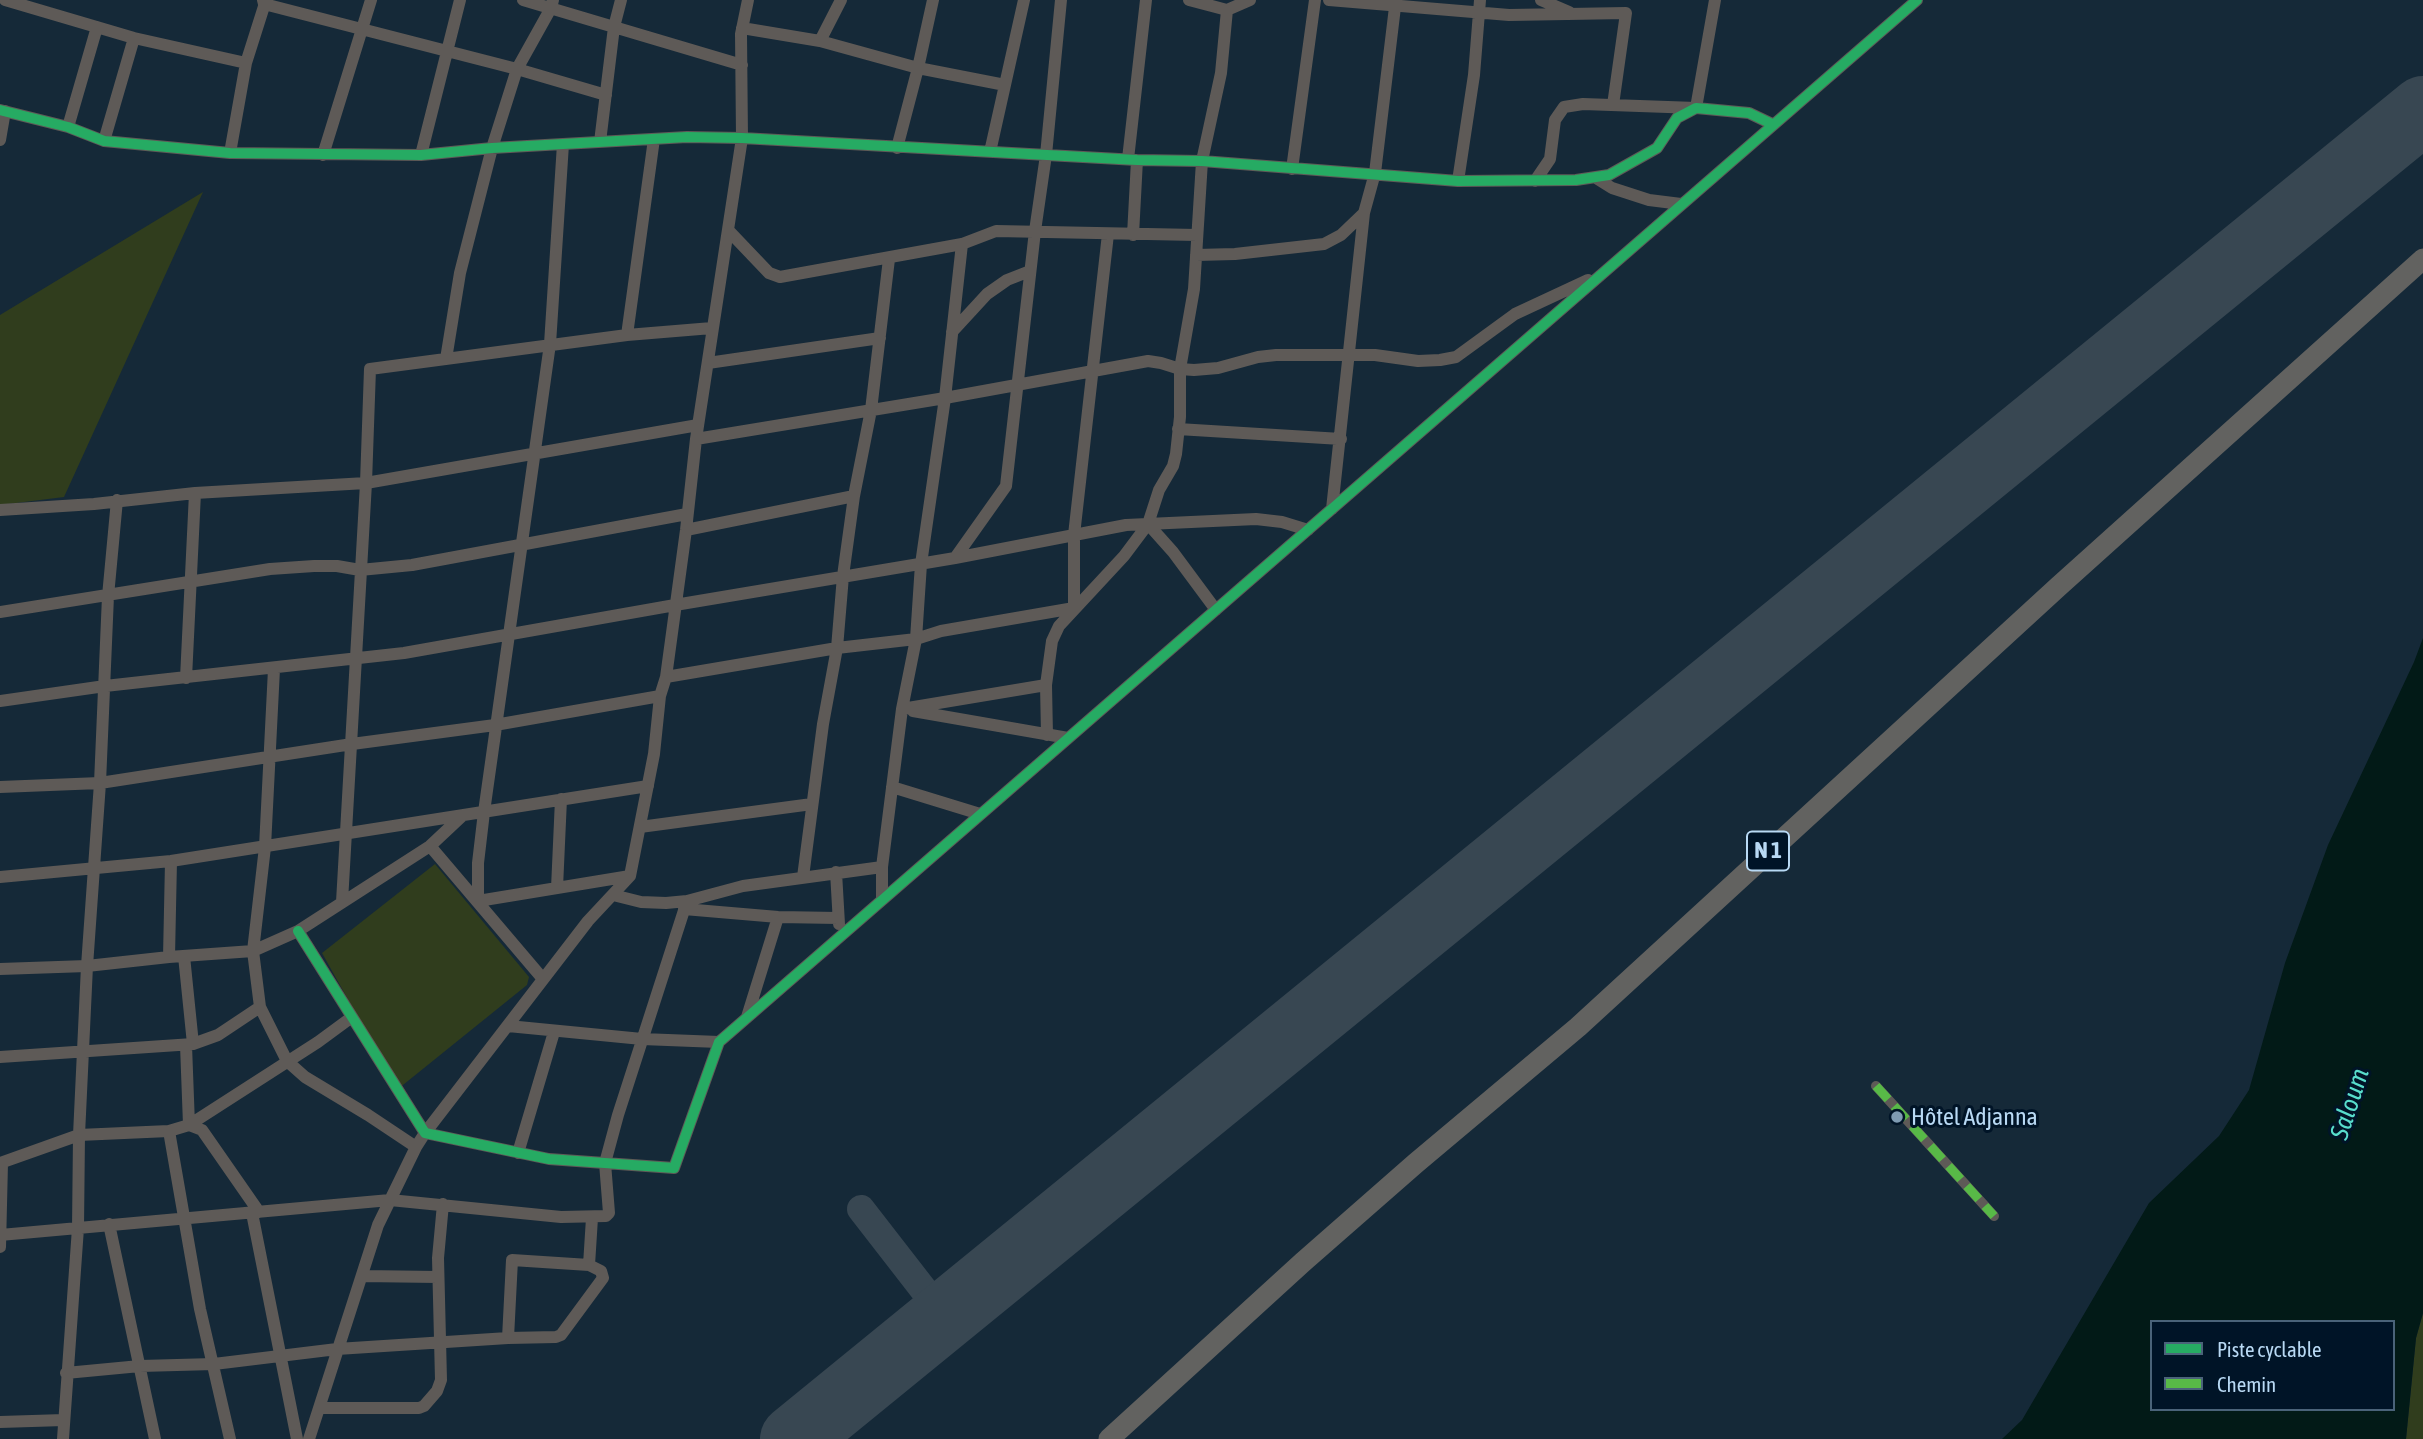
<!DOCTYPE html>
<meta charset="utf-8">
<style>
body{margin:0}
#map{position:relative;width:2423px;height:1439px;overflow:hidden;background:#152938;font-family:"Asap Condensed",sans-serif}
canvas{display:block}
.legend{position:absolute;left:2150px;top:1320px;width:245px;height:91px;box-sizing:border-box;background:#001427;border:2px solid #4a6379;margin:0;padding:9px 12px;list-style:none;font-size:21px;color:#b8d9f4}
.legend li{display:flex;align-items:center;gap:14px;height:35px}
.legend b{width:35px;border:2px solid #4a6379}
</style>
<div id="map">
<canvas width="2423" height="1439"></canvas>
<ul class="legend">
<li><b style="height:9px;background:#26ab63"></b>Piste cyclable</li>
<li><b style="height:9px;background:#58b947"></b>Chemin</li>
</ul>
</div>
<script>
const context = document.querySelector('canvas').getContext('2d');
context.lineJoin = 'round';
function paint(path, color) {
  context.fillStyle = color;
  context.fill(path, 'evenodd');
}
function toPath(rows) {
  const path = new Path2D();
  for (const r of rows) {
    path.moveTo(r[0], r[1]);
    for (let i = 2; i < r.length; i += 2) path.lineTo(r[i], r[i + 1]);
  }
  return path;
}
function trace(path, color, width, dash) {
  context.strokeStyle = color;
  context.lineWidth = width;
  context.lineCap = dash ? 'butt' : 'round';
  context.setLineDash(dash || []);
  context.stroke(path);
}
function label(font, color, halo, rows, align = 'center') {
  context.font = font + ' "Asap Condensed",sans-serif';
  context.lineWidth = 6;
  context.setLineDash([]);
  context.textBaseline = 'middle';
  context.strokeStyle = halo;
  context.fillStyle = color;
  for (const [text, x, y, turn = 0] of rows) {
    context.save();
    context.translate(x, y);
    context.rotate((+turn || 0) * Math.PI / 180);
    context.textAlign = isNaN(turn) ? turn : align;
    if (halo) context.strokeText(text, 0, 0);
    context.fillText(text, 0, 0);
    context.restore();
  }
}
paint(toPath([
 [203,192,64,497,0,505,0,315],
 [435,864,529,977,527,985,398,1089,322,953],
 [2423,1313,2423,1439,2406,1439,2416,1338]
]), '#303d1d');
paint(toPath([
 [2423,638,2423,1313,2416,1338,2406,1439,2002,1439,2022,1420,2149,1203,2219,1136,2249,1090,2285,963,2328,845,2414,662],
 [2152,1322,2393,1322,2393,1409,2152,1409]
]), '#021a17');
trace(toPath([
 [861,1209,944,1316]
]), '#384752', 28);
trace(toPath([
 [794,1439,2423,110]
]), '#384752', 68);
trace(toPath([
 [1876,1086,1994,1216]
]), '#5e5a57', 10);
trace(toPath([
 [5,0,134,38,246,63,230,153],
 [263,0,264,4,517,69,606,95],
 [523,0,742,65],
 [1189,0,1227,10,1250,0],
 [1329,0,1509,15,1626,13,1613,105],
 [1541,0,1569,12],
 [742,28,820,41,918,68,1005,85],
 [820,41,841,0],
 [246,63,266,0],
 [0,110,68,127,104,141,230,153,421,155,492,148,687,137,742,138,1137,160,1202,161,1458,181,1576,180,1609,175,1657,148,1677,118,1696,108,1749,113,1772,124],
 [68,127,97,27],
 [0,140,5,111],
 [104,141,134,38],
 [600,142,614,27,621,0],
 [563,144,550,344,484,812,478,863,478,901,630,876],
 [897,148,918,68,933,0],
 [990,152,1024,0],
 [323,155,371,0],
 [421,155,460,0],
 [1128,159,1146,0],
 [1292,169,1315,0],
 [1596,178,1612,188,1649,200,1681,204],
 [1458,181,1474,75,1480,0],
 [1535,181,1550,159,1555,120,1564,107,1583,104,1696,108,1715,0],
 [728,230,769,273,780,277,962,244,996,231,1197,235],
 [1133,235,1137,160],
 [1196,255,1235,254,1324,244,1341,235,1364,213],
 [952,332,987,294,1007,280,1030,271],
 [627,335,654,139],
 [446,359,460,273,492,148,517,69,551,8,553,0],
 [708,363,880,338],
 [1178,429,1341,439],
 [696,439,945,398,1148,361,1161,363,1180,369,1194,370,1218,368,1258,357,1276,355,1375,355,1418,361,1440,360,1456,357,1515,314,1588,280],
 [1332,509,1364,213,1375,173,1395,7],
 [0,510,94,504,195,493,366,483,698,425],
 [686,530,854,496],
 [955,558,1006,486,1035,231,1046,155,1061,0],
 [1074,608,1074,535,1108,234],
 [1216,610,1173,552,1148,524,1159,490,1173,466,1176,454,1180,417,1180,369,1194,289,1202,161,1221,73,1227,10],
 [0,612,270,569,314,566,337,566,360,570,412,565,687,514],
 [274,669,265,847,253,951,260,1007,287,1061,305,1077,368,1115,416,1147],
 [666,677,837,648,916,639,941,631,1074,608],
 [186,678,195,493],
 [1046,685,1047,735],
 [0,701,105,686,404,653,675,605,955,558,1126,525,1256,519,1282,522,1308,530],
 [902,709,1046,685,1052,641,1059,626,1124,556,1148,524],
 [913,711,1068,738],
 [0,787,100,783,352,744,495,725,660,696],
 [892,787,980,814],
 [640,827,812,804],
 [430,846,543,979],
 [836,872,839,924],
 [0,877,171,861,648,786],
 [803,877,823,724,837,648,843,576,854,496,871,410,889,259],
 [557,888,561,799],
 [613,895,641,902,666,903,687,901,743,886,882,867],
 [882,898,882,867,902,709,916,639,921,564,945,398,962,244],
 [342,902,366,483,370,369,627,335,712,328],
 [684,909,778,917,838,918],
 [298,931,425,1133,549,1159,674,1168,719,1042,1917,0],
 [184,956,193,1044],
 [169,957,171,861],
 [0,969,87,966,169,957,253,951,298,931,430,846,462,816],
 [747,1017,778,917],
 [508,1026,642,1039,719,1042],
 [186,1045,189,1125,202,1130,259,1212],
 [0,1057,193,1044,218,1035,260,1007],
 [169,1131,200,1309,230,1439],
 [518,1153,554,1032],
 [0,1163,79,1135,169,1131,189,1125,318,1042,352,1017],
 [252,1213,297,1439],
 [109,1224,155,1439],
 [0,1235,390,1200,561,1217,606,1216,609,1213,605,1163,618,1115,687,901],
 [0,1247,2,1163],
 [362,1276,438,1277],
 [508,1338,512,1260,589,1265],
 [66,1373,140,1366,214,1364,337,1349,508,1338,556,1337,561,1335,603,1278,601,1271,589,1265,592,1218],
 [319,1408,419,1408,424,1406,437,1391,441,1380,438,1258,443,1204],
 [0,1422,64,1420],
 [63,1439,78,1228,79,1135,87,966,100,783,108,596,117,500],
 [309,1439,378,1225,416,1147,425,1133,588,921,630,876,654,754,660,696,666,677,686,530,696,439,742,138,741,34,748,0]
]), '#5e5a57', 12);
trace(toPath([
 [1109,1439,1303,1262,1416,1163,1578,1027,2059,586,2423,259]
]), '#626260', 21);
trace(toPath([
 [1876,1086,1994,1216]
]), '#58b947', 9, [18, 9]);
trace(toPath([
 [0,110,68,127,104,141,230,153,421,155,492,148,687,137,742,138,1137,160,1202,161,1458,181,1576,180,1609,175,1657,148,1677,118,1696,108,1749,113,1772,124],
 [298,931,425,1133,549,1159,674,1168,719,1042,1917,0]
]), '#26ab63', 10);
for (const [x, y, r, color] of [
 [1897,1117,7,"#7f9bb2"]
]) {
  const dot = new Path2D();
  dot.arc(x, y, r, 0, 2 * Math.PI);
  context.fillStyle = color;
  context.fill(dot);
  trace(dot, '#001427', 2.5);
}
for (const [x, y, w] of [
 [1768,851,42]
]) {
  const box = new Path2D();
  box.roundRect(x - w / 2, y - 19.5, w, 39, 5);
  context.fillStyle = '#001427';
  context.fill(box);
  trace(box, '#b8d9f4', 2);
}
label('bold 23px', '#b8d9f4', null, [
 ["N 1",1768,851]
]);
label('24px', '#b8d9f4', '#001427', [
 ["Hôtel Adjanna",1911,1117]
], 'left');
label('italic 26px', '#58ddcc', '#001427', [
 ["Saloum",2350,1104,-72]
]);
</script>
